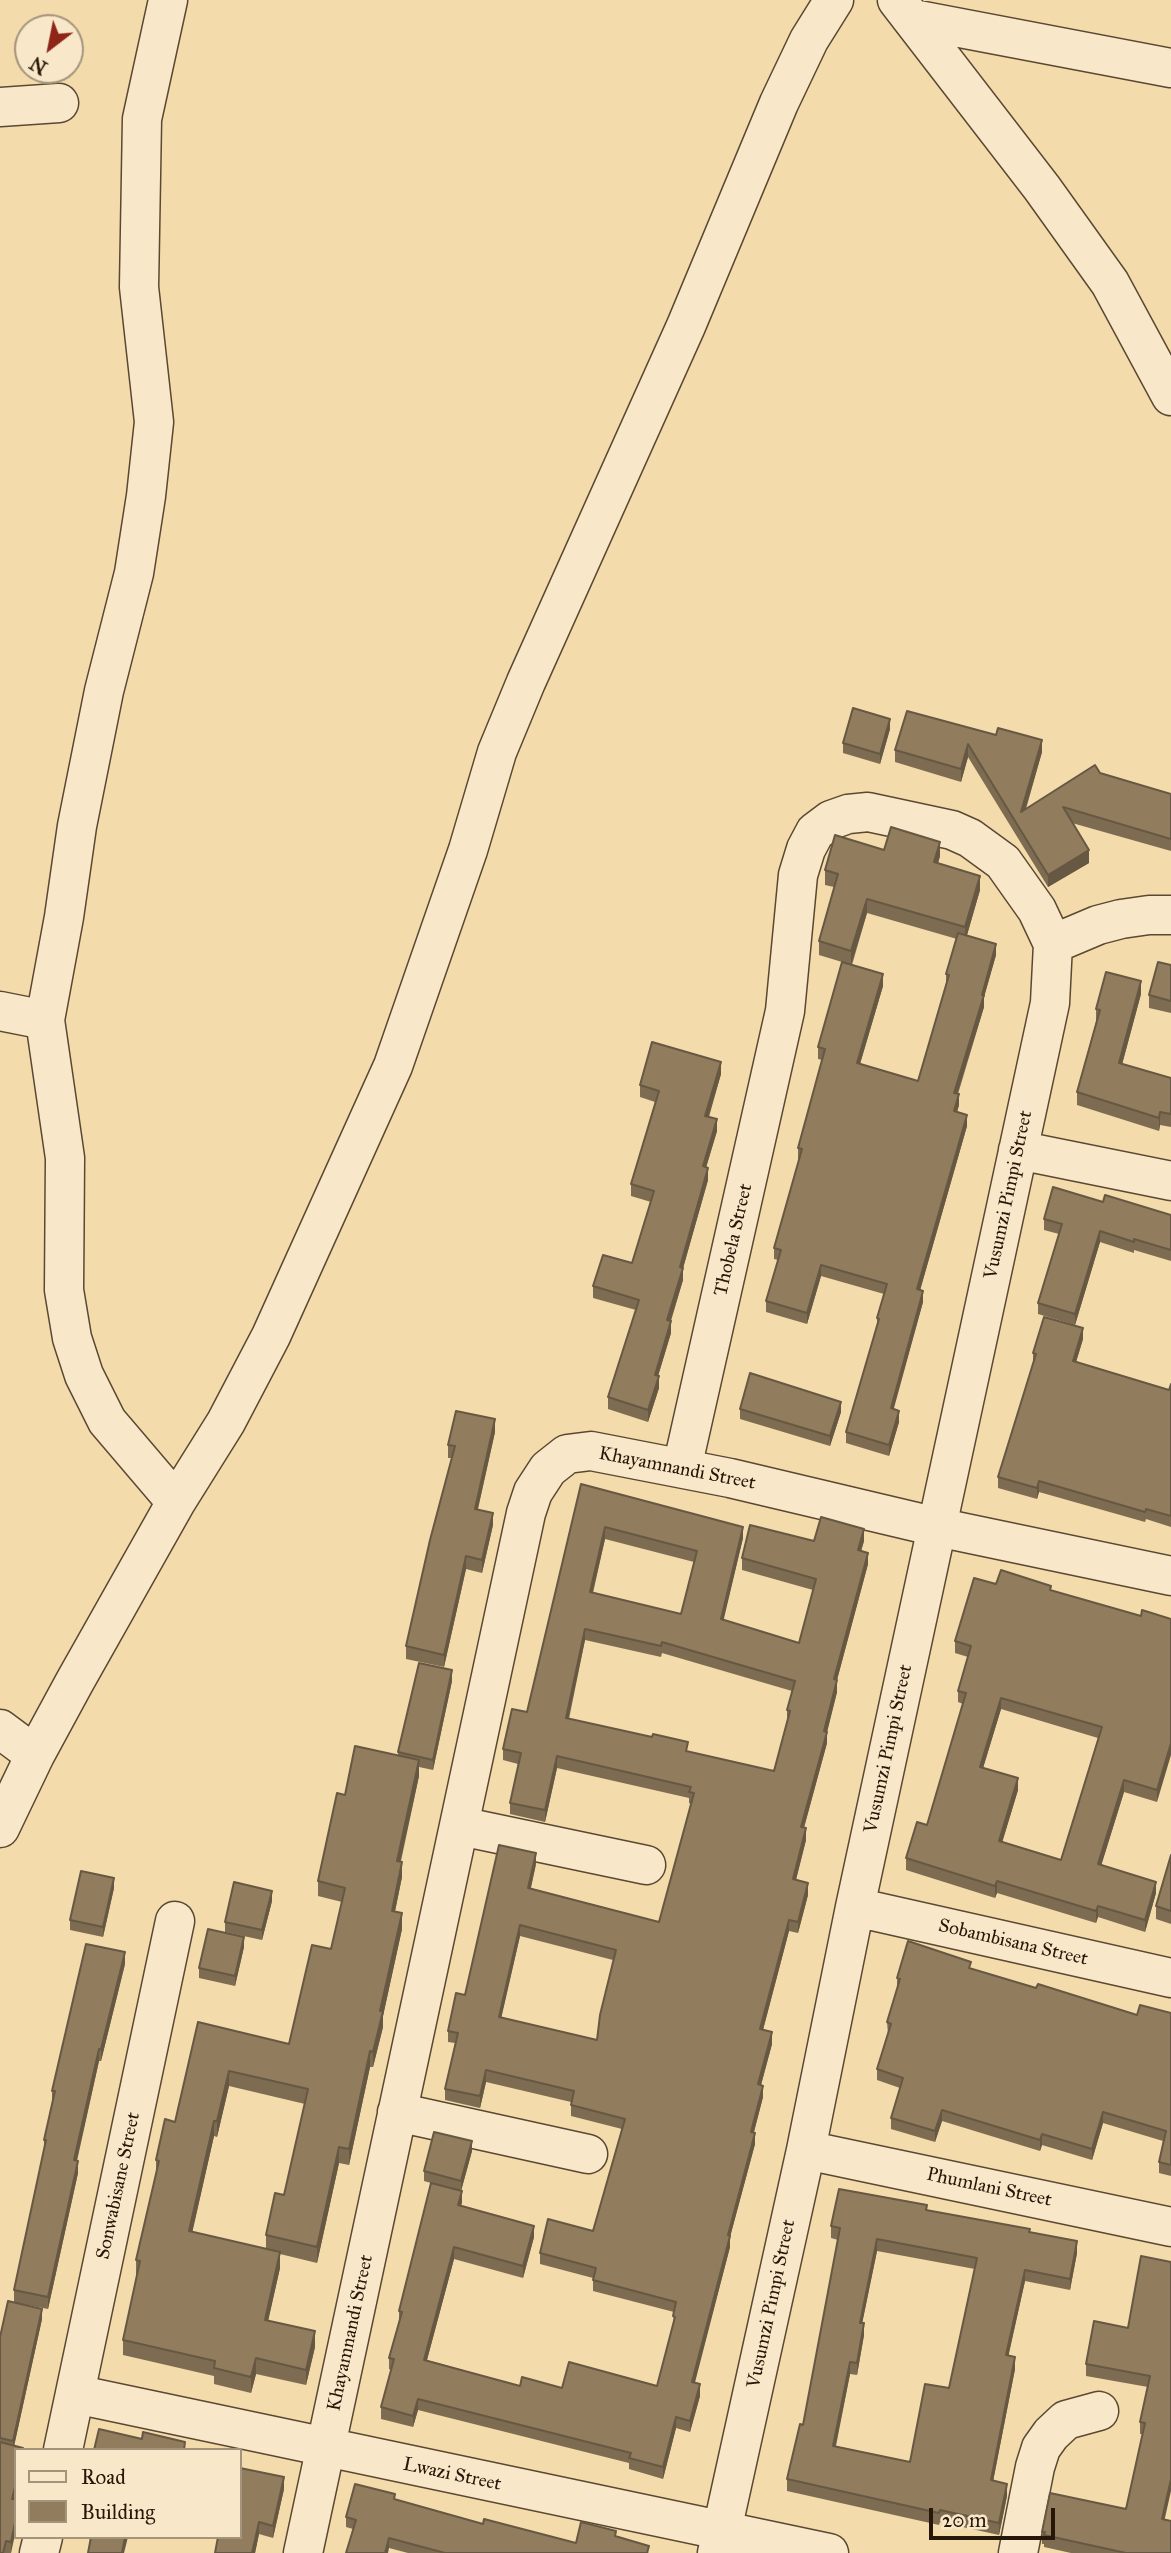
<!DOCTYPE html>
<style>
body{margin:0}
#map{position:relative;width:1171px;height:2553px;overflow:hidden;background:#f4dbac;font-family:"IM FELL Great Primer",serif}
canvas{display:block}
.legend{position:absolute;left:14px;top:2448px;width:228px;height:91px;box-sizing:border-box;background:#f8e8c9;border:2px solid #a4947c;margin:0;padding:9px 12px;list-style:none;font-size:21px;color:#261709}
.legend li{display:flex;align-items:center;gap:14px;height:35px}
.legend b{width:35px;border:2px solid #a4947c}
.north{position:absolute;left:14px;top:14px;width:70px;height:70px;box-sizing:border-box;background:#f8e8c9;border:2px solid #a4947c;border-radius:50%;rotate:212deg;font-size:19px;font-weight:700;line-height:28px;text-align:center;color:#261709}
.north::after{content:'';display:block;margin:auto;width:24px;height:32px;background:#8f2418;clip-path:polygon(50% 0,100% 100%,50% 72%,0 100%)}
.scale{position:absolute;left:929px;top:2508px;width:126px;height:32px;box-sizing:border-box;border:4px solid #261709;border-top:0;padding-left:9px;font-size:21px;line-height:24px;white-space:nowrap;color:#261709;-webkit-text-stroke:5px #f8e8c9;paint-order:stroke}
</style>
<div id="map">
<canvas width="1171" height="2553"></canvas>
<ul class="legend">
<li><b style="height:9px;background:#f8e8c9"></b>Road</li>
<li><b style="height:19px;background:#917d5e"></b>Building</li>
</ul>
<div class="north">N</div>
<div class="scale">20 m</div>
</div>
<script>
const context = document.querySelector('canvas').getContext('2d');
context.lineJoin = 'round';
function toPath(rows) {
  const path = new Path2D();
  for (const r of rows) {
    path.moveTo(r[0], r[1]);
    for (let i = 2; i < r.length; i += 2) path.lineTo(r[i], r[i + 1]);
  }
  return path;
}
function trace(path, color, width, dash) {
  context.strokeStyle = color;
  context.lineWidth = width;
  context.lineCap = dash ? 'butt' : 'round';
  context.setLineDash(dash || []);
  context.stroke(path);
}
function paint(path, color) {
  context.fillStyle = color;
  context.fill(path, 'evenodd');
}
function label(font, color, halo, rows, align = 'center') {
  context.font = font + ' "IM FELL Great Primer",serif';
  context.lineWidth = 6;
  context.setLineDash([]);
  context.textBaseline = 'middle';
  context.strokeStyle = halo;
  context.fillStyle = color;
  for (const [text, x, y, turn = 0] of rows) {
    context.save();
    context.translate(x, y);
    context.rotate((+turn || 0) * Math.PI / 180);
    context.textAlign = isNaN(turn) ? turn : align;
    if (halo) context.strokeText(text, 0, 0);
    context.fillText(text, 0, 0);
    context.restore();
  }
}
const minor = toPath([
 [168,0,142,119,139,287,154,422,146,496,134,573,104,691,77,826,64,917,45,1020,65,1158,64,1290,72,1338,84,1375,107,1421,176,1502],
 [897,0,1042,188,1110,283,1171,396],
 [913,19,1171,68],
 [0,107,59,103],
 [1053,944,1098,925,1121,919,1149,915,1171,915],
 [0,1011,45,1020],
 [1018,1150,1171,1181],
 [682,1468,785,1011,798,875,806,849,815,832,831,820,848,814,868,812,952,830,970,838,1003,862,1037,910,1053,944,1050,1003,855,1907,806,2150,717,2553],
 [0,1729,35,1755],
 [460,1826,646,1865],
 [0,1828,35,1755,74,1683,176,1502,226,1422,271,1336,393,1066,468,850,497,752,526,682,686,326,779,103,809,40,834,0],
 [855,1907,1171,1978],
 [397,2112,588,2154],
 [806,2150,1171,2227],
 [75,2394,829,2553],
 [63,2450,175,1921],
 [39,2553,43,2537],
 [303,2553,526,1513,533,1492,548,1469,567,1454,591,1451,730,1478,937,1527,1171,1576],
 [1018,2553,1035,2467,1041,2448,1051,2434,1066,2420,1099,2411]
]);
trace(minor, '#5a4832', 41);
trace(minor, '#f8e8c9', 38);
paint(toPath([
 [907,711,1042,752,1026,809,1100,773,1171,794,1171,851,1072,823,1089,863,1048,887,968,757,961,782,895,762,895,750],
 [890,729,880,764,843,753,843,743],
 [884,850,940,856,938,863,980,890,967,935,996,955,984,997,984,1007,958,1094,959,1105,957,1112,967,1126,920,1290,923,1302,893,1409,899,1422,889,1456,846,1443,846,1432,877,1325,877,1318,884,1294,821,1276,807,1324,766,1312,766,1301,778,1260,774,1259,774,1248,799,1159,798,1159,798,1148,822,1060,818,1059,818,1047,842,962,819,955,819,941,834,887,825,885,825,870],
 [867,913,957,939,946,974,946,984,918,1081,860,1064,883,986,852,965],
 [1171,965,1171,1013,1149,1008,1149,995],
 [1141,994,1122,1064,1171,1078,1171,1127,1160,1125,1159,1131,1077,1105,1077,1092,1096,1022,1096,1009],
 [721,1074,709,1117,717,1131,706,1167,708,1180,683,1268,683,1280,671,1321,671,1333,658,1376,659,1388,648,1422,608,1409,608,1397,636,1310,593,1298,593,1286,632,1263,651,1202,631,1196,631,1184,655,1102,640,1097,640,1085],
 [1103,1202,1171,1215,1171,1261,1134,1250,1134,1253,1100,1242,1075,1325,1038,1314,1038,1303,1059,1234,1044,1230,1044,1219],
 [1083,1339,1076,1362,1169,1390,1171,1384,1171,1527,1146,1519,1145,1522,1039,1492,1037,1499,998,1488,998,1477,1033,1364,1033,1353],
 [740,1409,841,1412,830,1446,740,1419],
 [495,1432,478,1509,493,1525,482,1573,466,1569,444,1667,406,1659,406,1646,452,1458,448,1458,448,1445],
 [581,1484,743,1538,723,1620,799,1643,813,1590,742,1570,742,1558,814,1541,864,1541,861,1551,868,1564,837,1680,837,1692,827,1732,827,1743,804,1828,806,1840,796,1880,808,1895,798,1933,789,1931,763,2030,772,2044,761,2085,763,2097,754,2132,755,2144,730,2237,730,2247,694,2383,700,2396,690,2432,676,2428,663,2479,629,2469,629,2463,418,2410,413,2427,381,2419,381,2407,391,2370,389,2369,389,2358,399,2323,399,2311,448,2188,424,2181,424,2171,472,2151,461,2191,462,2202,461,2206,534,2237,523,2278,454,2259,427,2360,520,2386,562,2388,657,2386,673,2327,674,2312,593,2291,593,2278,540,2264,540,2253,593,2231,622,2129,571,2116,571,2102,486,2082,480,2108,445,2100,445,2089,455,2043,448,2042,448,2031,465,1995,536,1864,531,1888,659,1922,691,1804,689,1803,689,1798,557,1768,545,1822,510,1814,510,1803,518,1764,503,1760,503,1749,527,1712],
 [605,1539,694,1562,681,1614,593,1593],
 [585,1640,661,1657,662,1653,792,1691,787,1710,787,1721,774,1771,688,1752,569,1719],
 [520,1936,613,1960,597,2040,501,2017],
 [996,1584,1051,1591,1141,1616,1171,1619,1157,1802,1124,1792,1101,1865,1156,1893,1145,1932,1098,1917,1096,1923,997,1893,995,1898,906,1870,906,1858,927,1825,963,1704,958,1702,958,1691,968,1657,955,1653,955,1641],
 [1001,1709,1098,1738,1061,1860,1002,1842,1018,1790,983,1768],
 [452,1681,433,1770,419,1767,419,1776,401,1861,402,1877,395,1911,402,1929,383,2016,383,2027,373,2067,370,2067,349,2165,339,2163,317,2263,280,2254,280,2268,268,2320,315,2347,306,2385,256,2374,251,2393,214,2384,214,2376,123,2355,123,2340,137,2276,136,2275,136,2260,156,2175,156,2160,175,2122,198,2022,289,2044,331,1949,342,1902,318,1896,318,1881,345,1795,398,1756,398,1752],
 [229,2086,305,2104,284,2195,266,2235,266,2249,192,2232,214,2136,217,2137],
 [1171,1855,1171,1924,1156,1919,1156,1906],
 [114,1888,103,1937,70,1930,70,1920],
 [272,1901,262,1940,225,1932,225,1922],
 [244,1947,235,1986,199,1978,199,1968],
 [125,1964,101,2061,99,2061,77,2161,78,2173,48,2309,17,2303,42,2319,14,2446,16,2450,16,2495,11,2553,0,2553,0,2337,14,2302,14,2290,44,2150,44,2140,52,2103,52,2091],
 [971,1969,1036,1988,1137,2015,1171,2013,1171,2176,1159,2173,1159,2162,1163,2141,1103,2123,1092,2160,1042,2145,1040,2151,942,2121,935,2142,891,2129,891,2118,900,2088,877,2080,877,2069,888,2034,887,2022,897,1989,897,1978],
 [927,2210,1030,2232,1077,2253,1070,2290,1025,2281,1008,2356,1015,2369,993,2481,1007,2496,999,2535,940,2522,939,2525,787,2491,787,2479,803,2425,838,2240,831,2238,831,2226],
 [877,2251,975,2269,949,2388,910,2462,836,2446,850,2374,857,2375,864,2335,862,2323],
 [1141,2256,1164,2520,1171,2553,1071,2553,1044,2547,1044,2544,1042,2544,1042,2532,1126,2509,1142,2434,1140,2434,1140,2422,1148,2387,1086,2376,1086,2364,1128,2328],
 [284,2489,273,2538,259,2534,255,2553,215,2553],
 [395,2500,483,2524,576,2543,616,2537,649,2553,408,2553,389,2548,353,2529,346,2527,346,2517]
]), '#7d6c51');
paint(toPath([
 [890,719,890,729,880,764,880,754],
 [1042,740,1042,752,1021,824,1021,812],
 [968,744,968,757,961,782,961,769],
 [940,842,940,856,934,877,934,862],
 [1089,850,1089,863,1048,887,1048,875],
 [980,876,980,890,965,942,965,927],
 [867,899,867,913,851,965,851,951],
 [996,944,996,955,984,997,984,1007,954,1104,954,1093],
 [883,974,883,986,857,1074,857,1063],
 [1141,981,1141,994,1119,1076,1119,1063],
 [721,1062,721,1074,705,1128,705,1116],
 [959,1094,959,1105,954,1122,954,1111],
 [1160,1112,1160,1125,1159,1131,1159,1118],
 [967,1115,967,1126,917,1301,917,1289],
 [717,1119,717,1131,703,1178,703,1166],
 [708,1168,708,1180,680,1279,680,1267],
 [1100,1231,1100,1242,1075,1325,1075,1314],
 [821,1265,821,1276,807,1324,807,1313],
 [683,1268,683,1280,667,1332,667,1320],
 [923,1291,923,1302,891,1419,891,1408],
 [671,1321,671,1333,655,1386,655,1375],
 [1083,1328,1083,1339,1073,1372,1073,1361],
 [659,1376,659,1388,648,1422,648,1410],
 [841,1402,841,1412,830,1446,830,1436],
 [899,1411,899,1422,889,1456,889,1445],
 [495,1419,495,1432,475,1521,475,1509],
 [1039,1481,1039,1492,1037,1499,1037,1488],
 [493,1513,493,1525,482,1573,482,1560],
 [605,1527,605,1539,590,1603,590,1592],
 [743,1527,743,1538,721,1631,721,1619],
 [864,1529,864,1541,858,1561,858,1550],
 [868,1553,868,1564,834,1691,834,1679],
 [466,1556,466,1569,444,1667,444,1655],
 [585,1629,585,1640,566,1729,566,1718],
 [452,1670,452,1681,433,1770,433,1760],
 [837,1680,837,1692,827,1732,827,1743,801,1838,801,1827,824,1731],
 [1001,1698,1001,1709,980,1778,980,1767],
 [1171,1743,1171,1755,1157,1802,1157,1790],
 [557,1756,557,1768,545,1822,545,1810],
 [419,1760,419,1776,397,1876,397,1861],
 [1018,1778,1018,1790,999,1853,999,1841],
 [1124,1780,1124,1792,1098,1876,1098,1864],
 [806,1828,806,1840,793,1891,793,1879],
 [536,1853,536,1864,528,1899,528,1888],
 [402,1862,402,1877,392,1926,392,1911],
 [114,1878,114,1888,103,1937,103,1927],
 [997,1881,997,1893,995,1898,995,1886],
 [1156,1882,1156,1893,1145,1932,1145,1920],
 [808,1883,808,1895,798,1933,798,1922],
 [272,1891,272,1901,262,1940,262,1930],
 [1098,1906,1098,1917,1096,1923,1096,1911],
 [402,1913,402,1929,383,2016,383,2027,373,2067,373,2052,380,2011],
 [789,1920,789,1931,760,2041,760,2029],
 [520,1925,520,1936,499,2028,499,2017],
 [244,1937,244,1947,235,1986,235,1976],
 [125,1952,125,1964,101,2061,101,2049],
 [772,2032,772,2044,758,2096,758,2084],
 [99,2049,99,2061,74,2172,74,2160],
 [370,2051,370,2067,349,2165,349,2149],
 [486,2070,486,2082,480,2108,480,2096],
 [229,2071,229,2086,217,2137,217,2121],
 [763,2086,763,2097,751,2143,751,2132],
 [942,2110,942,2121,935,2142,935,2131],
 [1103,2112,1103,2123,1092,2160,1092,2149],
 [214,2121,214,2136,189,2247,189,2231],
 [755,2133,755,2144,730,2237,730,2247,692,2394,692,2382,728,2235],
 [1042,2134,1042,2145,1040,2151,1040,2140],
 [472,2141,472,2151,461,2191,461,2181],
 [339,2147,339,2163,317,2263,317,2247],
 [78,2161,78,2173,48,2309,48,2297],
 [462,2191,462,2202,458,2217,458,2205],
 [534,2226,534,2237,523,2278,523,2266],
 [877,2239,877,2251,860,2334,860,2323],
 [1077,2241,1077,2253,1070,2290,1070,2279],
 [454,2247,454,2259,424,2371,424,2360],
 [280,2252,280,2268,265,2335,265,2320],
 [1025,2270,1025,2281,1006,2367,1006,2355],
 [42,2309,42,2319,13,2451,13,2441],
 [864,2323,864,2335,857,2375,857,2363],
 [315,2331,315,2347,306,2385,306,2370],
 [1015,2357,1015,2369,991,2492,991,2480],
 [256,2358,256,2374,251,2393,251,2377],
 [850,2362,850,2374,833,2458,833,2446],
 [700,2384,700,2396,690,2432,690,2421],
 [418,2399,418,2410,413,2427,413,2416],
 [676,2417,676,2428,663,2479,663,2467],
 [284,2477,284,2489,273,2538,273,2526],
 [1171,2479,1171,2491,1162,2531,1162,2519],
 [16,2483,16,2495,12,2511,12,2499],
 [1007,2484,1007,2496,999,2535,999,2523],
 [16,2518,16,2530,11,2553,11,2542],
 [259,2522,259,2534,255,2553,252,2553],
 [125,2537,128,2537,124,2553,122,2553],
 [389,2538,389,2548,388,2553,385,2553]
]), '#665842');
const building = toPath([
 [853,708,890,719,880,754,843,743,853,708],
 [907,711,996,735,998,728,1042,740,1021,812,1095,765,1100,773,1171,794,1171,839,1063,807,1089,850,1048,875,968,744,961,769,895,750,907,711],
 [891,827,940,842,934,862,980,876,965,927,867,899,851,951,819,941,838,874,825,870,835,835,884,850,891,827],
 [958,933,996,944,982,995,984,995,954,1093,959,1094,954,1111,967,1115,917,1289,923,1291,891,1408,899,1411,889,1445,846,1432,879,1319,877,1318,887,1284,821,1265,807,1313,766,1301,781,1250,774,1248,802,1149,798,1148,825,1049,818,1047,842,962,883,974,857,1063,918,1081,949,975,946,974,958,933],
 [1158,962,1171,965,1171,1001,1149,995,1158,962],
 [1106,972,1141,981,1119,1063,1171,1078,1171,1114,1160,1112,1159,1118,1077,1092,1100,1010,1096,1009,1106,972],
 [652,1042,721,1062,705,1116,717,1119,703,1166,708,1168,680,1267,683,1268,667,1320,671,1321,655,1375,659,1376,648,1410,608,1397,639,1300,593,1286,603,1255,632,1263,654,1191,631,1184,659,1091,640,1085,652,1042],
 [1053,1187,1103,1202,1105,1195,1171,1215,1171,1250,1134,1239,1134,1242,1100,1231,1075,1314,1038,1303,1062,1224,1044,1219,1053,1187],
 [1044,1317,1083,1328,1073,1361,1169,1390,1171,1384,1171,1516,1146,1509,1145,1512,1039,1481,1037,1488,998,1477,1036,1354,1033,1353,1044,1317],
 [750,1373,841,1402,830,1436,740,1409,750,1373],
 [456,1411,495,1419,475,1509,493,1513,482,1560,466,1556,444,1655,406,1646,430,1540,455,1446,448,1445,456,1411],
 [581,1484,743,1527,721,1619,799,1643,816,1579,742,1558,750,1525,814,1541,821,1517,864,1529,858,1550,868,1553,834,1679,837,1680,824,1731,827,1732,801,1827,806,1828,793,1879,808,1883,798,1922,789,1920,760,2029,772,2032,758,2084,763,2086,751,2132,755,2133,728,2235,730,2236,692,2382,700,2384,690,2421,676,2417,663,2467,629,2458,631,2453,418,2399,413,2416,381,2407,394,2359,389,2358,402,2312,399,2311,431,2183,462,2191,458,2205,534,2226,523,2266,454,2247,424,2360,520,2386,522,2377,562,2388,569,2362,657,2386,675,2317,673,2316,676,2302,593,2280,596,2268,540,2253,548,2219,593,2231,625,2119,571,2105,574,2091,486,2070,480,2096,445,2089,458,2033,448,2031,456,1993,465,1995,499,1845,536,1853,528,1888,659,1922,694,1793,689,1792,691,1787,557,1756,545,1810,510,1803,521,1753,503,1749,512,1709,527,1712,581,1484],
 [605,1527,697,1551,681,1614,590,1592,605,1527],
 [585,1629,661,1646,662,1642,795,1681,787,1710,790,1711,774,1771,686,1751,688,1742,653,1734,652,1737,566,1718,585,1629],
 [520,1925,616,1950,600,2015,597,2040,499,2017,520,1925],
 [1001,1570,1051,1586,1050,1590,1141,1616,1142,1610,1171,1619,1171,1743,1157,1790,1124,1780,1098,1864,1156,1882,1145,1920,1098,1906,1096,1911,997,1881,995,1886,906,1858,917,1822,927,1825,966,1693,958,1691,971,1646,955,1641,974,1578,996,1584,1001,1570],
 [1001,1698,1102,1727,1061,1860,999,1841,1018,1778,980,1767,1001,1698],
 [419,1663,452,1670,433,1760,398,1752,419,1663],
 [355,1746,419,1760,397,1861,402,1862,392,1911,402,1913,380,2011,383,2011,373,2052,370,2051,349,2149,339,2147,317,2247,266,2235,275,2193,284,2195,308,2089,229,2071,217,2121,214,2121,189,2231,280,2252,265,2320,315,2331,306,2370,256,2358,251,2377,214,2368,215,2361,123,2340,140,2261,136,2260,159,2161,156,2160,165,2119,175,2122,198,2022,289,2044,312,1945,331,1949,345,1888,318,1881,337,1793,345,1795,355,1746],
 [1171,1855,1171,1911,1156,1906,1171,1855],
 [81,1871,114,1878,103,1927,70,1920,81,1871],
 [234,1882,272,1891,262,1930,225,1922,234,1882],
 [208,1929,244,1937,235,1976,199,1968,208,1929],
 [908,1941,971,1962,969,1968,1036,1988,1038,1984,1137,2015,1140,2005,1171,2013,1171,2165,1159,2162,1166,2131,1103,2112,1092,2149,1042,2134,1040,2140,942,2110,935,2131,891,2118,903,2078,877,2069,891,2024,887,2022,900,1979,897,1978,908,1941],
 [86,1944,125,1952,101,2049,99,2049,74,2160,78,2161,48,2297,14,2290,46,2140,44,2140,55,2091,52,2091,86,1944],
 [434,2132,472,2141,461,2181,424,2171,434,2132],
 [839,2189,927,2205,926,2210,1030,2229,1029,2232,1077,2241,1070,2279,1025,2270,1006,2355,1015,2357,991,2480,1007,2484,999,2523,940,2510,939,2513,787,2479,800,2424,803,2425,840,2228,831,2226,839,2189],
 [877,2239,977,2258,949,2388,925,2384,910,2462,833,2446,850,2362,857,2363,864,2323,860,2323,877,2239],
 [1141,2256,1171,2262,1171,2479,1162,2519,1171,2521,1171,2553,1126,2553,1044,2535,1045,2532,1042,2532,1050,2493,1126,2509,1145,2423,1140,2422,1150,2376,1086,2364,1094,2321,1128,2328,1141,2256],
 [8,2301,42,2309,13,2441,0,2438,0,2337,8,2301],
 [99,2429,142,2439,143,2432,185,2442,184,2450,94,2450,99,2429],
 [0,2442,23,2448,23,2450,16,2450,16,2483,12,2499,16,2499,16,2518,11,2542,6,2541,3,2553,0,2553,0,2442],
 [240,2468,284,2477,273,2526,259,2522,252,2553,215,2553,218,2537,240,2537,240,2468],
 [355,2484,395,2494,394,2499,483,2524,484,2519,576,2543,581,2522,616,2531,615,2536,649,2546,647,2553,445,2553,389,2538,385,2553,346,2553,356,2520,346,2517,355,2484],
 [91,2537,125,2537,122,2553,88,2553,91,2537]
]);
paint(building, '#917d5e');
trace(building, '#665842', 2);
label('19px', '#261709', '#f8e8c9', [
 ["Vusumzi Pimpi Street",1009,1195,-78],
 ["Thobela Street",734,1240,-77],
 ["Khayamnandi Street",677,1469,11],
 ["Vusumzi Pimpi Street",889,1749,-78],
 ["Sobambisana Street",1013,1943,13],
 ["Sonwabisane Street",119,2186,-78],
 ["Phumlani Street",989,2188,12],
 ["Vusumzi Pimpi Street",772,2304,-78],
 ["Khayamnandi Street",351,2333,-78],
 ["Lwazi Street",452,2475,12]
]);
</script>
